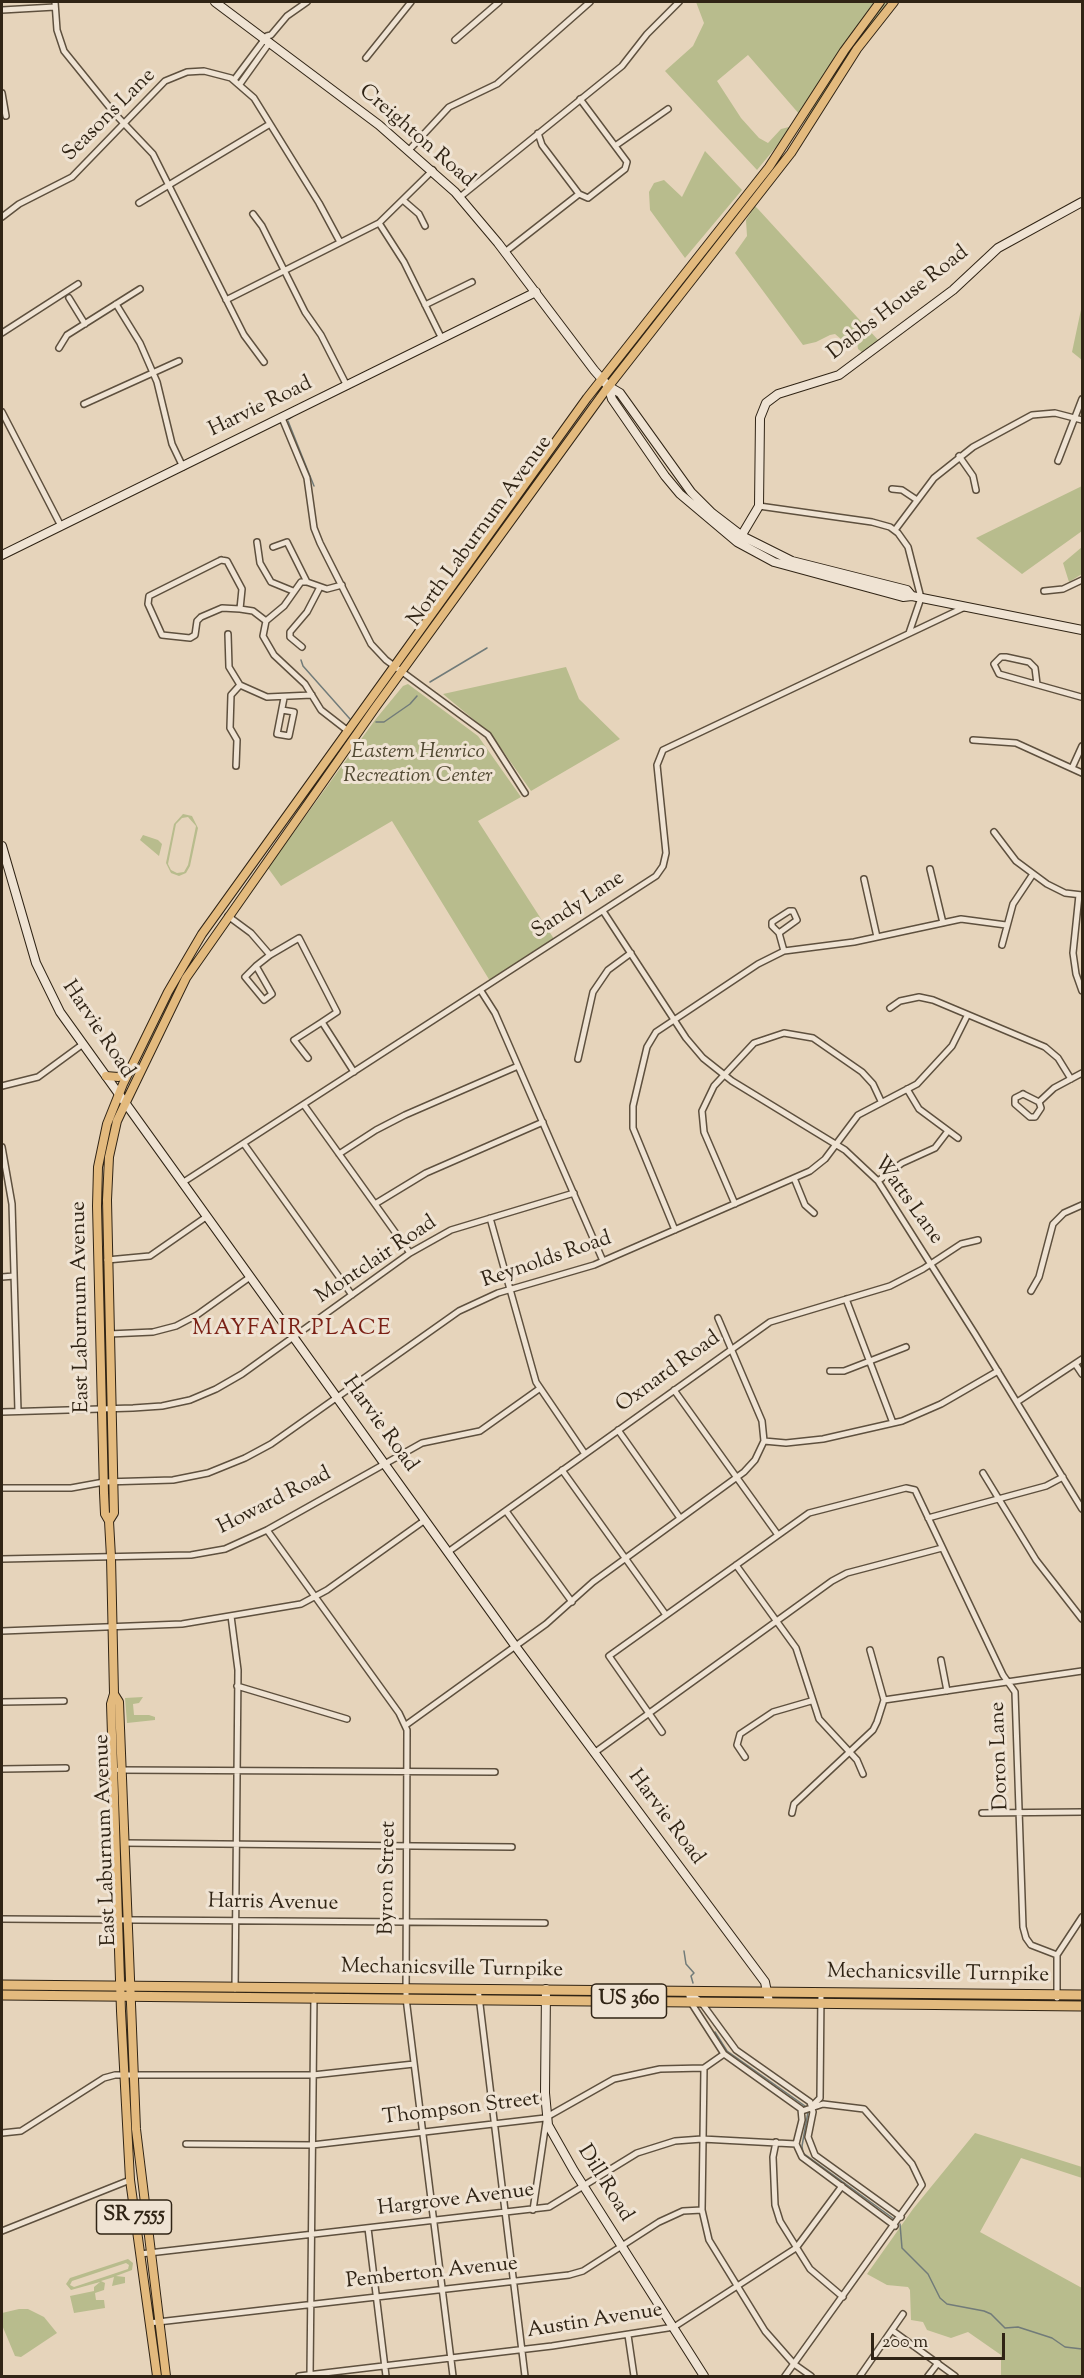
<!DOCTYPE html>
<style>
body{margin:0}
#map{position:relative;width:1084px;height:2378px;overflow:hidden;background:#e6d4bb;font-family:"Sorts Mill Goudy",serif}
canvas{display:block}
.frame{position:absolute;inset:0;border:3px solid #302415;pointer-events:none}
.scale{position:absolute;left:871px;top:2333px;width:134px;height:27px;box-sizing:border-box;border:3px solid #302415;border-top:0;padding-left:8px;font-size:18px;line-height:21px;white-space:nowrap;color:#302415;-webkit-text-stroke:4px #efe3d3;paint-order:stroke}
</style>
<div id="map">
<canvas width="1084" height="2378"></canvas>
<div class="frame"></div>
<div class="scale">200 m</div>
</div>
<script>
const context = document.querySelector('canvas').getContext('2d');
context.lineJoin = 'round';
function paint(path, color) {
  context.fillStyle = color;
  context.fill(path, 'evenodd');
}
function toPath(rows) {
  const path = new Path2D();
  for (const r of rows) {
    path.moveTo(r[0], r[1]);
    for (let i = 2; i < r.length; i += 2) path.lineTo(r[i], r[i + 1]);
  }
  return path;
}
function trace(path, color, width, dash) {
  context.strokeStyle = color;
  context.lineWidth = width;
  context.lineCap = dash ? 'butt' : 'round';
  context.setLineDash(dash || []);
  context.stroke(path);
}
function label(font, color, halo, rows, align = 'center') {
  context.font = font + ' "Sorts Mill Goudy",serif';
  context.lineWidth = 6;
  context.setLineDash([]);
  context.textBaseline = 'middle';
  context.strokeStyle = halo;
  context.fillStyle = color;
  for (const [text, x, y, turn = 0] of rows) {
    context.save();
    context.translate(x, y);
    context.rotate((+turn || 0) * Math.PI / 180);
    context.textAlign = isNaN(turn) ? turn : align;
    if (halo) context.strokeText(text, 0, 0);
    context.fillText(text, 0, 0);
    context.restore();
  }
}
paint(toPath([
 [696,2,877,2,800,115,748,55,717,81,741,118,759,138,768,143,781,129,789,127,790,130,757,170,665,71,693,46,704,23],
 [884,2,891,2,806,124,804,123,829,80],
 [705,151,742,190,685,258,650,210,649,192,654,183,664,180,682,197],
 [755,206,758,209,879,341,863,353,858,349,857,341,861,335,860,332,841,339,835,334,830,335,816,342,803,345,735,253,747,236,746,220],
 [1082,305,1082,360,1072,352],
 [1082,486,1082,531,1022,574,976,538],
 [1082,547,1082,574,1069,582,1063,563],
 [566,667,579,699,620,739,531,791,491,734,443,694],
 [408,684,478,736,521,797,478,821,554,939,490,981,392,821,281,886,268,868,375,720,403,686],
 [183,814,192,816,198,828,190,866,186,873,179,876,171,873,166,863,174,824],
 [188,817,196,826,188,865,184,872,177,873,171,870,168,864,176,824,182,818],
 [143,835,158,840,162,844,159,856,140,840],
 [143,1697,139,1703,133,1704,134,1715,149,1715,155,1717,155,1720,127,1723,125,1698],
 [975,2133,1082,2167,1082,2178,1021,2158,980,2232,1082,2288,1082,2376,1001,2376,1001,2355,968,2332,951,2338,927,2330,923,2322,911,2320,910,2290,908,2287,887,2285,867,2274,913,2209],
 [128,2259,133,2263,132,2270,116,2276,125,2277,125,2283,112,2286,114,2277,101,2281,105,2283,104,2290,95,2293,96,2300,104,2300,105,2308,74,2313,70,2296,94,2291,94,2287,100,2282,71,2290,66,2284,70,2278],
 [126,2263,129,2265,128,2269,74,2287,70,2285,72,2281],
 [19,2309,28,2309,44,2317,57,2333,21,2357,15,2356,2,2325,2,2313]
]), '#b8bc8d');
trace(toPath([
 [289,419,292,417],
 [288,421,314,486],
 [301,660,303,666,350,719],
 [430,682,487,648],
 [376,722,384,722,410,704,417,696],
 [684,1951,686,1964,694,1973,691,1976,693,1983],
 [715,2032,727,2051,805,2106],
 [808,2112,802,2146,803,2153,894,2219],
 [900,2224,902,2248,928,2274,940,2298,947,2304,984,2311,991,2314,1005,2328,1018,2327,1052,2338,1065,2347,1082,2349]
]), '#717b79', 1.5);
const street = toPath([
 [55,2,57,30,64,51,115,114,153,154,244,335,264,362],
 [2,10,55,7],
 [455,40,499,2],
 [366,58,411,2],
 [234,80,267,36,271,35,287,16,307,2],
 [240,84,270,42],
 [2,93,6,116],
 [538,133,542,145,579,194],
 [615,146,668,109],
 [410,149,449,107,497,84,590,2],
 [460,197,622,66,647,34,679,2],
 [404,201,419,214,425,226],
 [139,203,270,124],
 [253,214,262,226,305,312,321,335,347,386],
 [2,217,19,204,72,177,165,81,187,72,204,71,231,78,254,98,319,203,340,242],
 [379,223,404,262,442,339],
 [505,252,579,194,588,198,625,169,627,162,580,99],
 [69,298,85,324],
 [226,300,379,223,433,170],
 [116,304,140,343,157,382,172,444,183,467],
 [425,305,472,282],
 [2,333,78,284],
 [59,348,67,335,140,289],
 [84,404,179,361],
 [2,412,61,526],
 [282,418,307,478,314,528,320,543,371,644,386,660,488,735,525,793],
 [959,456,973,476,976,490],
 [1058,461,1082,399],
 [892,489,902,490,917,500],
 [759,506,872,522,890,527,898,533,908,547,921,598,909,633],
 [895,530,934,478,973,447,1032,415,1055,413,1082,420],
 [257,542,260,563,271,582,293,591],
 [273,547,287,542,307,582],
 [221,560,227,561,242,589,240,609,222,608,201,617,197,621,195,635,190,638,162,635,148,604,149,596,221,560],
 [342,585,327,589,307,582,301,582,284,606,266,621,263,636,274,655,305,684,321,710,348,731],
 [1044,591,1063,589,1082,580],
 [240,609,253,611,266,621],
 [228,634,229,667,240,685,267,697,312,695],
 [302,647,290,637,290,632,307,612,320,587],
 [1037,684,1035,668,1029,662,1006,657,1001,657,994,664,999,674,1081,697,1082,697],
 [282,710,294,712,289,736,277,734,284,698],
 [973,740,1016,743,1082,773],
 [236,766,237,740,230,728,231,695,240,685],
 [1072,768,1082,746],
 [994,832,1016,861,1047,884,1065,893,1082,895],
 [930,869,943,923],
 [864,879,877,937],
 [1079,895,1073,953,1076,974,1082,991],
 [603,911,686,1038,703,1058,732,1081,845,1150,878,1181,975,1334,1082,1509],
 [228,916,251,933,270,955,299,938,337,1012,322,1022,354,1072],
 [779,933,797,920,793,911,789,911,772,922,772,926,779,933,784,951],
 [1002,945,1013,904,1033,874],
 [256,966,272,994,264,1000,245,977,256,966],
 [256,966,270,955],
 [481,991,495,1013,603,1261],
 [890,1008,900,1001,919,997,933,1000,1045,1047,1058,1058,1071,1079],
 [308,1058,294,1040,322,1022],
 [578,1059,593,992,608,970,631,953],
 [2,1086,38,1077,83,1044],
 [907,1089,919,1109,958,1138],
 [1023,1094,1039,1102,1041,1108,1035,1117,1030,1117,1015,1104,1015,1098,1023,1094],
 [1039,1102,1054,1088,1082,1073],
 [304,1105,410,1253],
 [244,1144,352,1295],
 [2,1147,12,1204,18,1411],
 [339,1154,376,1130,405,1115,518,1066],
 [794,1178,805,1205,814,1213],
 [878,1181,902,1163,935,1148,948,1131],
 [182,1183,656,876,663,866,666,853,657,765,663,750,965,607],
 [375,1204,426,1173,543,1122],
 [735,1204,704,1132,702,1111,714,1086,754,1043,784,1033,813,1038,862,1072,873,1084,881,1101],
 [490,1218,536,1382,585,1454],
 [675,1230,633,1128,633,1106,647,1047,656,1032,758,964,784,951,854,942,961,919,1006,925],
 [107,1260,150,1256,206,1217],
 [2,1277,14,1276],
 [1031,1291,1039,1277,1053,1224,1064,1213,1082,1205],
 [846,1299,893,1423],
 [109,1334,153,1332,176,1326,197,1315,250,1277],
 [1076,1365,1082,1374],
 [830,1371,844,1371,906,1347],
 [674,1390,778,1535],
 [1017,1402,1082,1359],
 [2,1412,133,1408,162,1406,190,1400,216,1389,242,1374,410,1253,451,1230,574,1193],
 [618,1430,680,1518],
 [764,1441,786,1443,823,1439,902,1421,941,1404,998,1371],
 [562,1470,666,1615],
 [983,1473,1036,1560,1082,1619],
 [2,1488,71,1488,104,1482,173,1480,208,1473,245,1458,271,1444,459,1311,498,1293,594,1265,810,1171,825,1159,858,1115,917,1084,952,1046,967,1016],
 [506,1511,572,1602],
 [928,1518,1046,1486,1063,1477],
 [267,1530,399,1713,407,1730,406,1998,453,2376],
 [448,1552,770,1322,890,1286,923,1269,961,1244,978,1240],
 [2,1559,191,1555,225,1549,267,1530,422,1443,480,1431,539,1389],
 [736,1565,796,1648,819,1719,857,1760,863,1774],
 [231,1616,238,1670,235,1989],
 [2,1631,182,1624,301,1604,327,1590,425,1520],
 [941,1660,947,1691],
 [237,1686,347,1719],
 [884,1700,1082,1671],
 [2,1702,64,1701],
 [406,1725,546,1624,593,1582,744,1472,755,1460,764,1441,762,1421,718,1318],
 [662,1732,609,1656,809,1513,906,1488,915,1490,1003,1675,1015,1692,1023,1927,1026,1938,1031,1945,1057,1955],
 [594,1753,832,1581,847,1573,942,1548],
 [745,1757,737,1745,740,1734,773,1712,811,1701],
 [2,1769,66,1768],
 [119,1770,495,1772],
 [792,1813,794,1804,873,1730,877,1722,884,1700,870,1650],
 [982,1813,1082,1812],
 [124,1843,512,1847],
 [2,1919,545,1923],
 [478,1988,525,2376],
 [688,1991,690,2001,724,2054,801,2109,802,2120,796,2144,802,2157,895,2226],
 [689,1992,701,2002,736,2050,810,2102,813,2112,808,2137,815,2155,901,2217],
 [1057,1998,1057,1955,1082,1917],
 [704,2068,702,2210,709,2240,765,2331,794,2364,811,2376],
 [813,2105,820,2098,821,1992],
 [2,2133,21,2131,104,2078,115,2075,313,2075,414,2064],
 [776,2142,773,2157,775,2205,780,2221,810,2269,843,2297],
 [186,2144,312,2145,545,2118,614,2079,660,2069,704,2068,724,2054],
 [533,2210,546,2122],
 [368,2228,386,2376],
 [2,2231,130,2180],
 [140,2254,549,2207,637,2153,675,2141,702,2139,796,2144],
 [149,2323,569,2275,583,2271,659,2222,683,2211,702,2210],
 [893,2331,955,2376],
 [628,2335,634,2376],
 [310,2375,314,1996],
 [299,2376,552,2346,674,2327,796,2248,842,2186],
 [785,2376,922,2185,912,2164,864,2109,823,2104,802,2111],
 [860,2376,903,2314],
 [928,2376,938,2363]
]);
const secondary = toPath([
 [215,2,379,125,455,192,498,243,594,370,608,386,620,393,691,492,712,513,742,536,792,561,907,590,912,596],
 [608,386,612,399,665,476,680,494,737,542,774,562,903,597,912,596,1082,630],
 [740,538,759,506,760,418,766,403,778,394,839,375,953,290,998,248,1082,202],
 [2,555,536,292],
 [2,846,36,963,60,1012,516,1647,765,1982,769,2002],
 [546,1989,545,2093,548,2125,574,2171,704,2376]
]);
const primary = toPath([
 [106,1076,118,1077,128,1073],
 [109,1521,114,1513,107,1200,109,1157,117,1121,126,1102,186,978,375,708,605,391,791,153,857,49,894,2],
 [114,1694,119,1702,120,1728,136,2129,166,2376],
 [157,2376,130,2180,121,2011,111,1704,114,1694,111,1557,109,1521,105,1514,104,1493,97,1206,98,1167,107,1124,123,1084,168,992,202,934,587,398,769,167,844,51,880,2]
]);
const highway = toPath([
 [2,1985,1082,1995],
 [2,1995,1082,2006]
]);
trace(street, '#5e503e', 8);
trace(secondary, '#302415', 10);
trace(primary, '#302415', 10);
trace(highway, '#302415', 11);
trace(street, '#efe3d3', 5);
trace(secondary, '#efe3d3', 8);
trace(primary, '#e3ba7e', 8);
trace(highway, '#e3ba7e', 9);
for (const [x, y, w] of [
 [629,2001,75],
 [134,2217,75]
]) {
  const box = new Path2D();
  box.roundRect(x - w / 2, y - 17, w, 34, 4.5);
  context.fillStyle = '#efe3d3';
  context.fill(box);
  trace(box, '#302415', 1.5);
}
label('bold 20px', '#302415', null, [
 ["US 360",629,2001],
 ["SR 7555",134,2217]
]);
label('21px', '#302415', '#efe3d3', [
 ["Seasons Lane",110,116,-45],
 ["Creighton Road",416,137,41],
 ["Dabbs House Road",899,304,-38],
 ["Harvie Road",261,408,-26],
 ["North Laburnum Avenue",481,532,-54],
 ["Sandy Lane",579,906,-33],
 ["Harvie Road",97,1030,56],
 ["Watts Lane",907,1201,54],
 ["Montclair Road",377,1261,-34],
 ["Reynolds Road",547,1261,-19],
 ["East Laburnum Avenue",82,1307,-91],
 ["Oxnard Road",669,1373,-36],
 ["Harvie Road",379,1425,54],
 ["Howard Road",275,1502,-27],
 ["Doron Lane",1001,1756,-92],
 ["Harvie Road",665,1818,53],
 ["East Laburnum Avenue",107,1840,-92],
 ["Byron Street",389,1878,-89],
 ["Harris Avenue",273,1904,1],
 ["Mechanicsville Turnpike",452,1970,1],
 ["Mechanicsville Turnpike",938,1975,1],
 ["Thompson Street",461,2110,-7],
 ["Dill Road",604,2184,58],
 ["Hargrove Avenue",456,2201,-7],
 ["Pemberton Avenue",432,2274,-6],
 ["Austin Avenue",595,2322,-9]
]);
label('italic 21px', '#524a33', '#efe3d3', [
 ["Eastern Henrico",418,753],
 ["Recreation Center",418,777]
]);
context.letterSpacing = '1.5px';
label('22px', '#7a1f14', '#efe3d3', [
 ["MAYFAIR PLACE",292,1330]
]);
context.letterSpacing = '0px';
</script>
